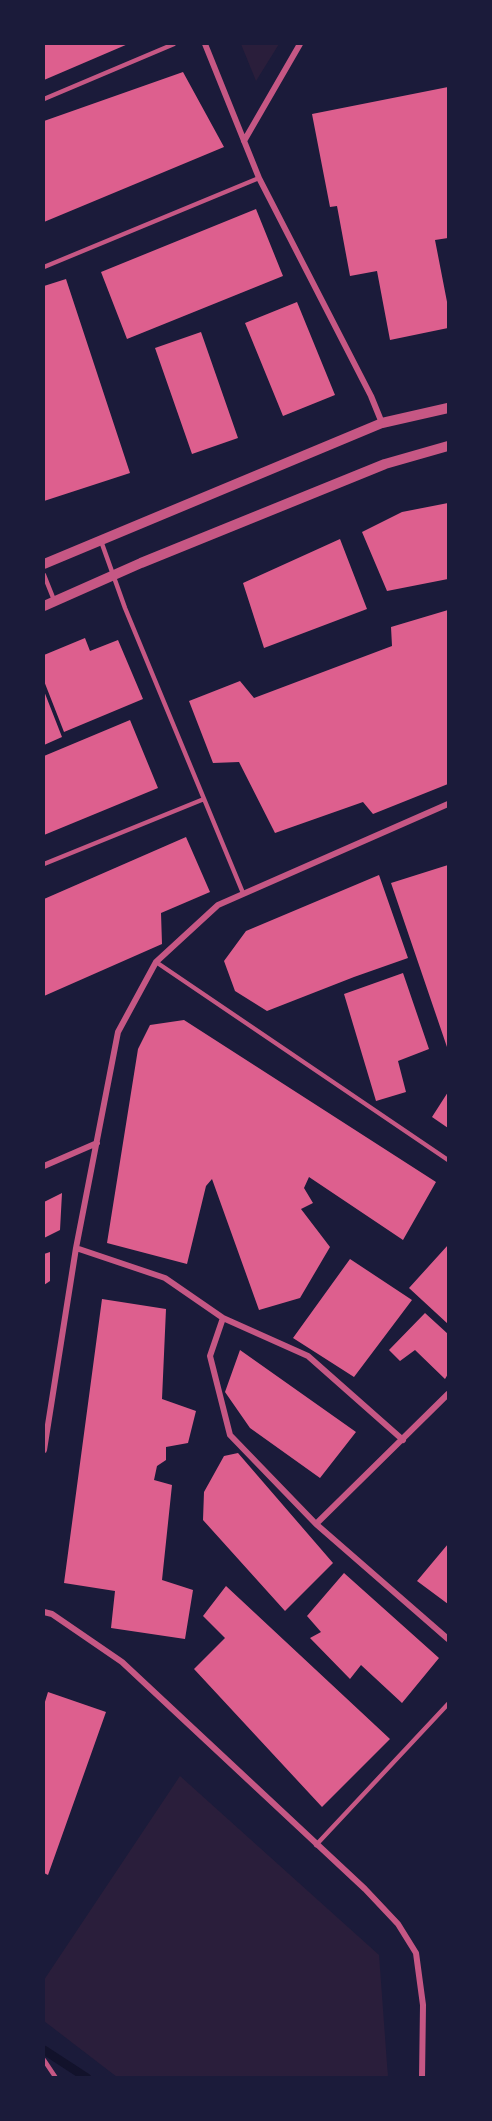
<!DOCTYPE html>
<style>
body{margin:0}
#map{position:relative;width:492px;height:2121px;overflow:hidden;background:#1b1b3a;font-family:Karla,sans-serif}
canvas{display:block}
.frame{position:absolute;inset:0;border:45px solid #1b1b3a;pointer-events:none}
</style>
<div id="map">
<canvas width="492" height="2121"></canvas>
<div class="frame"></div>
</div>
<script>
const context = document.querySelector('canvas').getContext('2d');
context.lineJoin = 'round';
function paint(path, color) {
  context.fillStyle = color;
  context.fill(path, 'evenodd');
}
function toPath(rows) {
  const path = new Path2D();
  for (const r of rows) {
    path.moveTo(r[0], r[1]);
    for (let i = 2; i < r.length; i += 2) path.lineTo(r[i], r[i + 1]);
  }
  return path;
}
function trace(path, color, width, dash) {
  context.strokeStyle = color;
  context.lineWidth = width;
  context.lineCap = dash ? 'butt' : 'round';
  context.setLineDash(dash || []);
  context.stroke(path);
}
paint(toPath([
 [241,44,279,44,256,81],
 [180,1776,379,1955,388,2077,117,2077,44,2021,44,1980]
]), '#2a1e3b');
trace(toPath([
 [44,2050,87,2078]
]), '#12122b', 9);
paint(toPath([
 [44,44,128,44,44,80],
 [183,72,224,147,44,222,44,121],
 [448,87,448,238,435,240,448,307,448,328,390,340,377,271,350,276,337,206,330,207,312,114],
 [256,209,283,276,127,339,101,272],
 [66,279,130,473,44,501,44,286],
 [297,302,335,395,283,416,245,323],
 [201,332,238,438,192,454,155,348],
 [448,503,448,579,387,591,362,532,402,512],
 [340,539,367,609,264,648,243,583],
 [448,610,448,784,373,814,363,802,275,833,239,762,213,763,189,701,240,681,254,698,392,646,391,627],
 [85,638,90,651,118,640,143,699,64,732,44,681,44,655],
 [44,691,62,737,44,745],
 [130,720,158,788,44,835,44,756],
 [186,837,210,892,161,913,162,944,44,996,44,899],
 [448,865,448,1050,391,883],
 [379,875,408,958,354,977,267,1011,235,991,224,961,246,931],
 [403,973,429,1049,398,1061,406,1092,376,1101,344,994],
 [184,1020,436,1182,403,1240,309,1177,304,1188,313,1203,301,1209,330,1247,300,1298,259,1310,212,1179,206,1186,187,1264,107,1243,138,1049,150,1025],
 [448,1092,448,1128,432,1117],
 [62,1193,60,1230,44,1238,44,1202],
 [448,1245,448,1324,409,1288],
 [50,1252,50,1281,44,1285,44,1254],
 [350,1259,412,1300,354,1377,293,1338],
 [102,1299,166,1309,162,1399,196,1411,188,1443,166,1447,166,1460,157,1466,154,1480,172,1485,162,1580,193,1590,185,1639,111,1628,115,1591,64,1583],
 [425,1313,448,1334,448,1374,445,1379,415,1350,400,1361,389,1350],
 [240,1350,356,1432,320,1478,250,1428,225,1392],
 [238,1453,333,1563,285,1611,203,1520,204,1492,224,1456],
 [448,1544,448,1604,417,1581],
 [344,1573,439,1658,402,1703,361,1665,350,1679,310,1638,321,1632,307,1616],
 [226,1586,390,1739,322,1807,194,1669,225,1638,203,1616],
 [48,1692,106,1712,48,1875,44,1873,44,1705]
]), '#dd5f8e');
trace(toPath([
 [44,99,174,44],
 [44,267,259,178],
 [101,541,125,608,243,893],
 [44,575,54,600],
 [44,864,204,799],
 [156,962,448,1160],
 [316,1845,448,1704],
 [44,2060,56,2078]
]), '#c65784', 4.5);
trace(toPath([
 [205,44,259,178,371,396,382,423],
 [244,141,300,44],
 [44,1166,97,1143],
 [76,1248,165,1278,223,1318,308,1356,403,1440],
 [223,1318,210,1356,230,1435,316,1524,448,1639],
 [44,1450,76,1248,118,1032,156,962,218,905,448,804],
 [316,1524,448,1394],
 [44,1612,52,1614,122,1662,365,1889,398,1924,416,1953,423,2005,422,2078]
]), '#c65784', 6);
trace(toPath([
 [44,564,382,423,448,408],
 [44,606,141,563,385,464,448,446]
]), '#c65784', 10);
</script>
